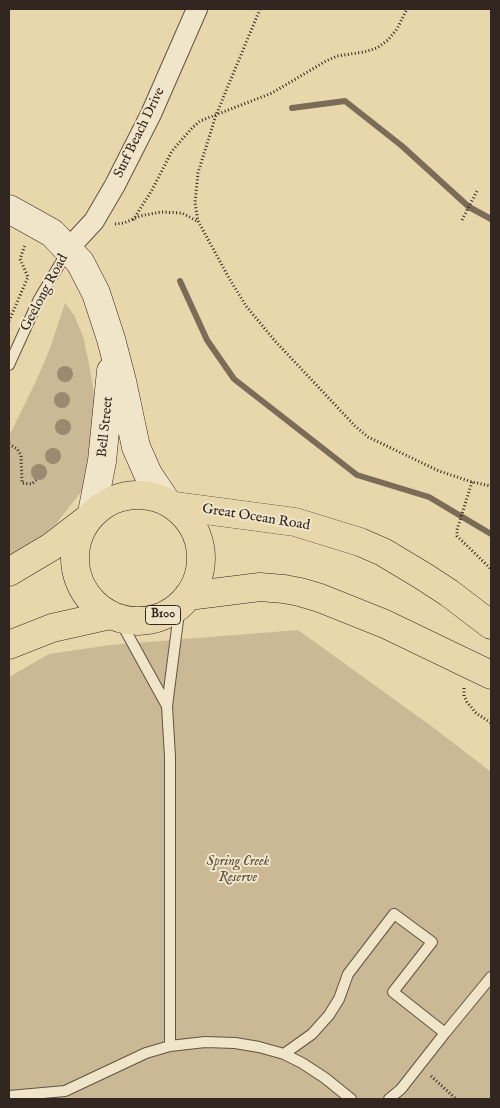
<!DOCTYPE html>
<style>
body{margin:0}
#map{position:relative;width:500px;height:1108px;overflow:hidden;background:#e9d7ac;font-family:"IM FELL English",serif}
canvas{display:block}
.frame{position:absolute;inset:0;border:10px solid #322621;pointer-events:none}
</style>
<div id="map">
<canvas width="500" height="1108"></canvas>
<div class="frame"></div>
</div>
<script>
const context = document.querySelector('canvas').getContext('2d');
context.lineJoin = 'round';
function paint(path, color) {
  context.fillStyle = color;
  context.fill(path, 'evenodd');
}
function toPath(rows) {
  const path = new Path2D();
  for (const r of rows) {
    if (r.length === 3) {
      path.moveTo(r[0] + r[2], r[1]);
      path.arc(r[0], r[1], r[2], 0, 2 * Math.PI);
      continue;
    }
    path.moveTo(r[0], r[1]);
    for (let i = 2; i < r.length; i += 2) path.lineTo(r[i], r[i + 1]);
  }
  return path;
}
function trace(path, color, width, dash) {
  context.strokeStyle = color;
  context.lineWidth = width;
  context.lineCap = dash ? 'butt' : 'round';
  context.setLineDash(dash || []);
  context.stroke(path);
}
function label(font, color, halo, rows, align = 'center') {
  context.font = font + ' "IM FELL English",serif';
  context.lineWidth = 4;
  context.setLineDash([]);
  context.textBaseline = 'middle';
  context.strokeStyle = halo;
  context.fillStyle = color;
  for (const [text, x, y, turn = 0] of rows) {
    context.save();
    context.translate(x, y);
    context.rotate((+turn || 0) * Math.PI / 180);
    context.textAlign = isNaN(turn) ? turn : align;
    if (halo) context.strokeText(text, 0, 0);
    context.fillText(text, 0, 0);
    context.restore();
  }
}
paint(toPath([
 [65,303,74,315,83,336,88,359,96,405,89,477,81,492,56,524,40,537,9,556,9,436,37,379,50,348],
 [298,630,434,728,491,772,491,1099,9,1099,9,677,49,654,110,645]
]), '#cab994');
trace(toPath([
 [292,108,345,101,402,146,469,207,491,219],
 [180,281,207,340,234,379,357,475,429,497,491,534]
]), '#7b6c58', 6);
const lane = toPath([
 [9,365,39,299,67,252],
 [118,617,167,706],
 [445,1033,491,977],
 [170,1046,205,1042,235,1043,259,1047,284,1054,302,1063,325,1078,351,1099],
 [284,1054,312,1034,329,1015,339,999,348,974,394,914,432,942,393,992,445,1033,401,1089,389,1099],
 [9,1096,65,1091,146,1053,170,1046,170,757,167,706,180,605]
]);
const street = toPath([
 [68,249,94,221,115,185,151,114,197,9]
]);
const secondary = toPath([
 [9,209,52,233,80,262,96,293,111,339,122,381,136,447,148,474,166,501],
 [92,513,102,461,111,371]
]);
const primary = toPath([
 [138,558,63],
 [175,506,295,522,360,542,383,552,423,576,449,593,491,625],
 [9,572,51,547,86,520],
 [188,596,260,587,284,589,300,592,320,598,385,624,491,675],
 [9,645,52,628,110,615]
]);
trace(lane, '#605244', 12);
trace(street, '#605244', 22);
trace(secondary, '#322621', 29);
trace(primary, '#322621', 29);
trace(toPath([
 [260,9,216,115,198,173,195,203,198,221,229,278,246,306,275,341,355,426,368,437,439,471,472,482,491,486],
 [133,220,152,190,172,151,192,128,200,121,272,93,326,61,337,56,364,52,377,48,388,40,397,29,407,9],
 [462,220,477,191],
 [115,224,124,223,140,216,161,212,182,213,197,221],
 [9,321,28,277,20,259,25,245],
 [9,444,17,449,21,455,22,483,32,484,36,480],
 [472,482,457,530,457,536,491,569],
 [464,688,464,696,467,702,476,713,491,723],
 [431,1076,456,1099]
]), '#322621', 3, [1, 2.5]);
trace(lane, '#f1e5c9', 10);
trace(street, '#f1e5c9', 20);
trace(secondary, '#f1e5c9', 28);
trace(primary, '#e9d7ac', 28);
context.fillStyle = '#998a70';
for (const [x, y] of [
 [65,374],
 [62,400],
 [63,427],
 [53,456],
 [39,472]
]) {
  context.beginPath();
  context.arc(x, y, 8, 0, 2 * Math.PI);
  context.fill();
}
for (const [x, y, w] of [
 [163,615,35]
]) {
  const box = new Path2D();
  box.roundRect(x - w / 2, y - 9.5, w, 19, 4);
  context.fillStyle = '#f1e5c9';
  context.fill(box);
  trace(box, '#322621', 1);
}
label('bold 12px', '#322621', null, [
 ["B100",163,615]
]);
label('14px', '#322621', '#f1e5c9', [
 ["Surf Beach Drive",140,133,-64],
 ["Geelong Road",45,293,-62],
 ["Bell Street",106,427,-84],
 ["Great Ocean Road",256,518,9]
]);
label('italic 14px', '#584b3e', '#f1e5c9', [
 ["Spring Creek",238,862],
 ["Reserve",238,878]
]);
</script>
